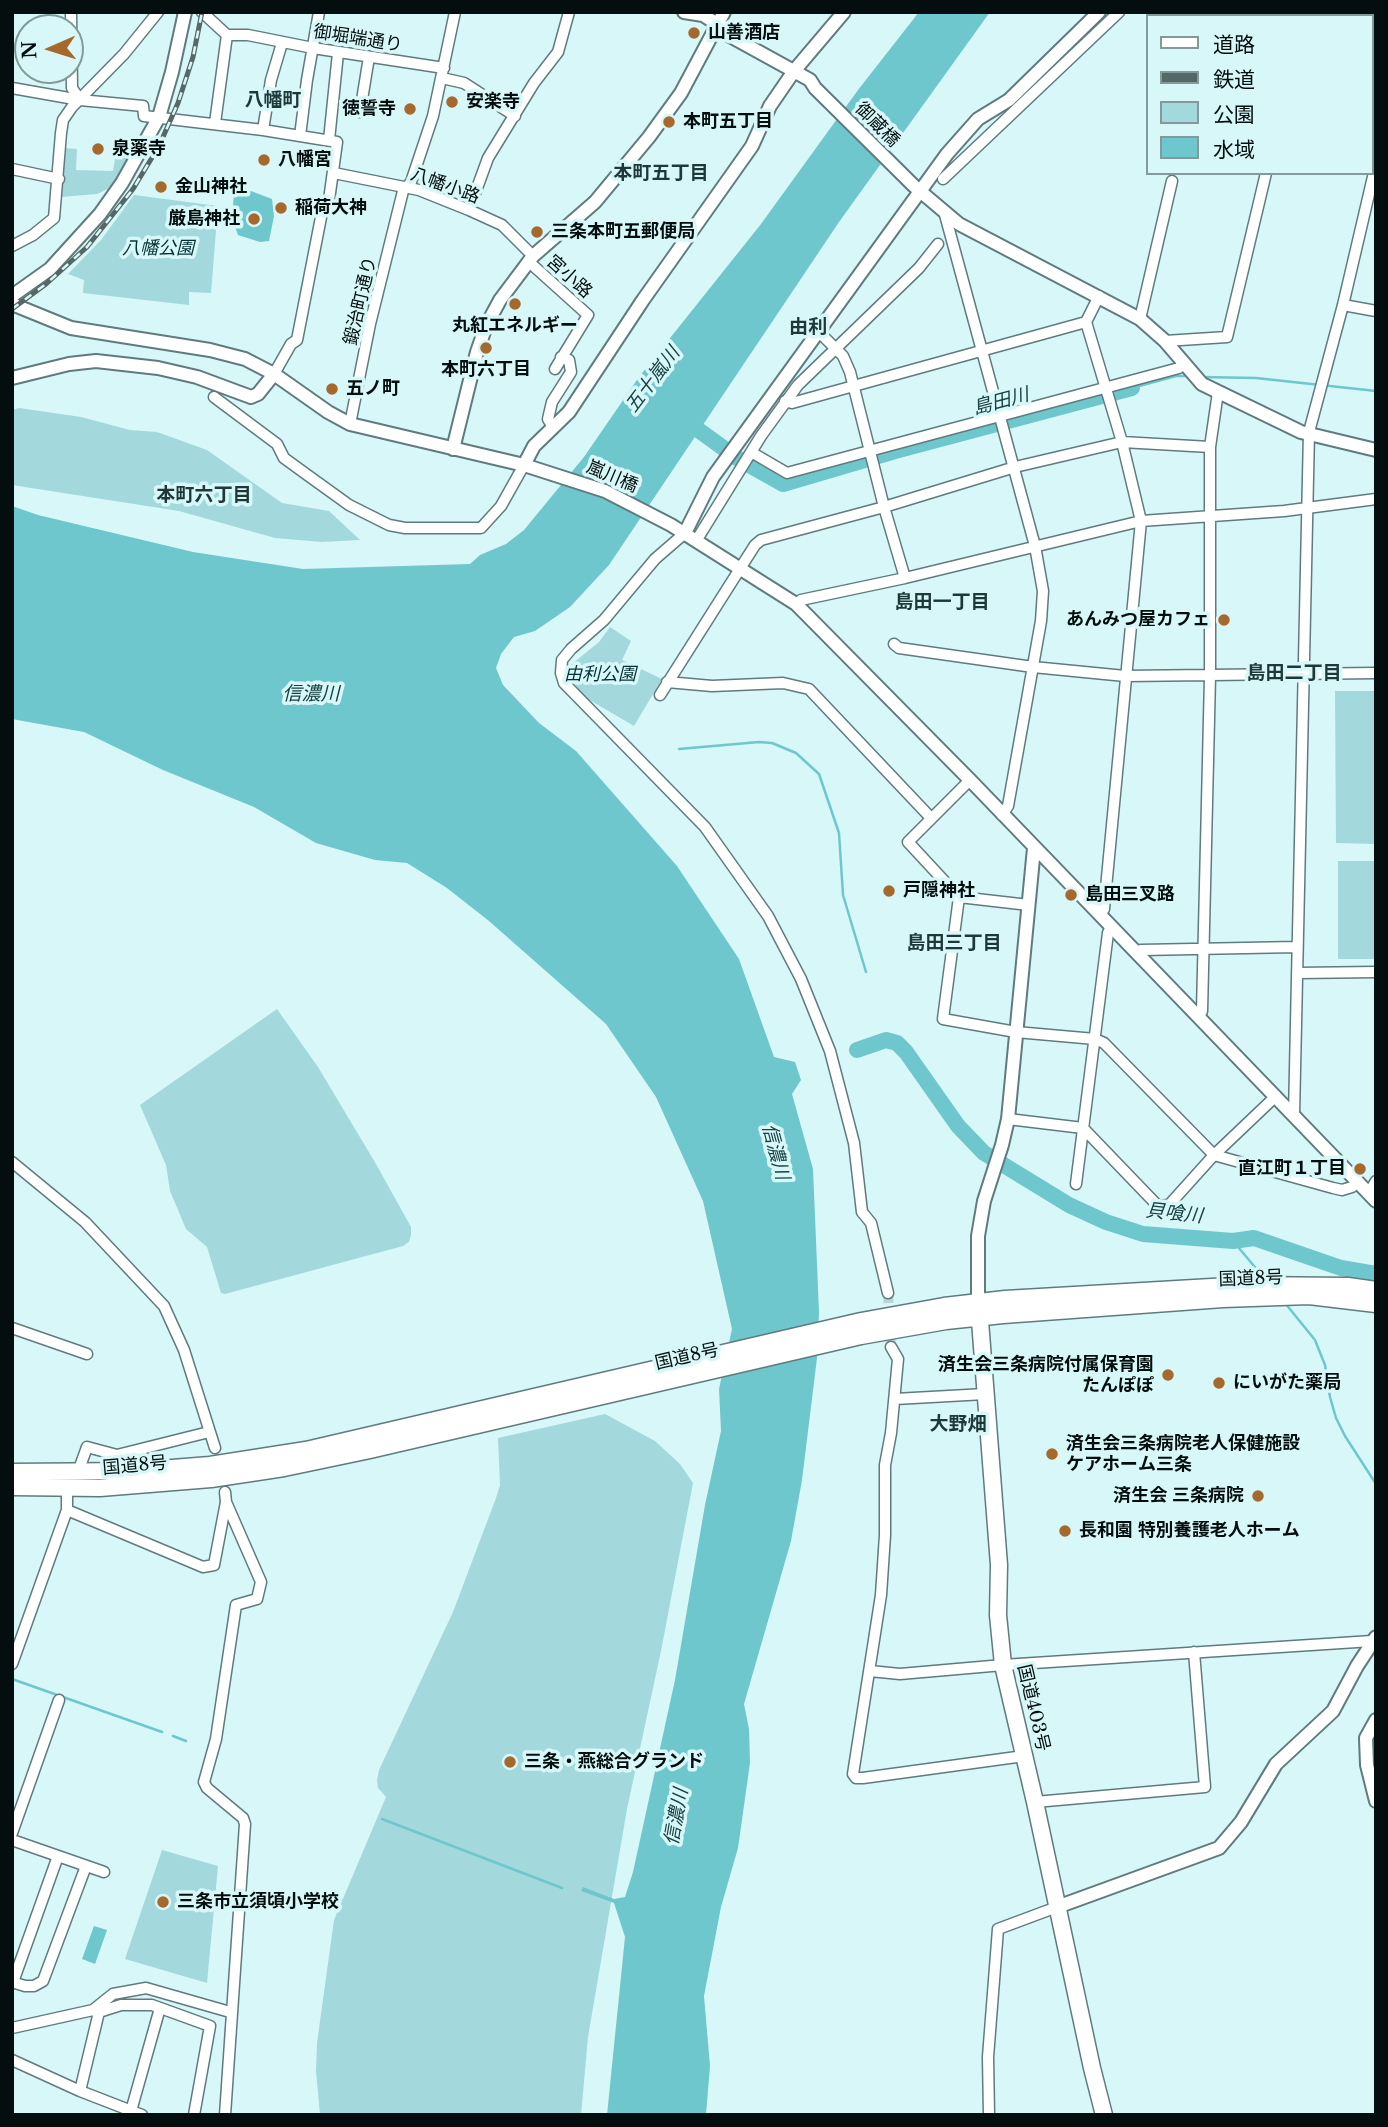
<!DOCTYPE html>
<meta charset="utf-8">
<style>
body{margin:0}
#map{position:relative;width:1388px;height:2127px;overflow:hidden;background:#d8f7f8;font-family:"Libre Baskerville","Noto Sans JP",serif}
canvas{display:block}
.frame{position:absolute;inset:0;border:14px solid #040e0e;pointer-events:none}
.legend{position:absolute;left:1146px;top:14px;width:228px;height:161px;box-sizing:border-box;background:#d8f7f8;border:2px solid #839a9a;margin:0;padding:9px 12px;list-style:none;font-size:21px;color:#040e0e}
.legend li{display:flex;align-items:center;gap:14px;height:35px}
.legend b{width:35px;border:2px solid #839a9a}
.north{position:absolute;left:14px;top:14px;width:70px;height:70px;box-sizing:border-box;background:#d8f7f8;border:2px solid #839a9a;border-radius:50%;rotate:267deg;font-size:19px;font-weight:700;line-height:28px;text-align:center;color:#040e0e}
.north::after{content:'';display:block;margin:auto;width:24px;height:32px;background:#a6692d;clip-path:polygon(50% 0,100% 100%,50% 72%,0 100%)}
</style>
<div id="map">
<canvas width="1388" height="2127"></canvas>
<div class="frame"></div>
<ul class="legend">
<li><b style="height:9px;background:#fff"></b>道路</li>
<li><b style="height:9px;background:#556767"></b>鉄道</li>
<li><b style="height:19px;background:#a3d9dc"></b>公園</li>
<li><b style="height:19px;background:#6ec7cc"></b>水域</li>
</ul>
<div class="north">N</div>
</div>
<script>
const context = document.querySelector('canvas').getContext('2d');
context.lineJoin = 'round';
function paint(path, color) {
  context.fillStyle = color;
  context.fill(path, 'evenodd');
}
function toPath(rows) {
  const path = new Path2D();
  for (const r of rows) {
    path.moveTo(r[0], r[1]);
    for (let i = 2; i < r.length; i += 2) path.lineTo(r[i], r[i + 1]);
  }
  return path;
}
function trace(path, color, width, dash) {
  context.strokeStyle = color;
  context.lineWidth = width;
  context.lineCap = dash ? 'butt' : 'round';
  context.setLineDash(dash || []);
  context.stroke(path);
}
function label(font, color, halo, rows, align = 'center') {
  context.font = font + ' "Libre Baskerville","Noto Sans JP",serif';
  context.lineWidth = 7;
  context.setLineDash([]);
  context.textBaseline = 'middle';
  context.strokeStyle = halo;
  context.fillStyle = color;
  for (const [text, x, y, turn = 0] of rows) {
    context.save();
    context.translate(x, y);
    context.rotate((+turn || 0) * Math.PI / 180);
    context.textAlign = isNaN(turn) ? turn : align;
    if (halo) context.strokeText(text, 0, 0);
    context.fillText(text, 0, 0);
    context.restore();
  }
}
paint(toPath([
 [142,141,117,185,97,194,61,197,64,148,77,149,76,170,113,171,117,147,132,145],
 [134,195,218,206,211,293,189,292,189,305,83,293,84,280,68,274,101,240],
 [19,408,81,417,130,430,157,432,207,450,282,503,329,511,360,540,322,542,275,538,179,511,12,485,12,410],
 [610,627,631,641,622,660,662,679,634,726,581,695,567,668,599,642],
 [1335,691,1376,691,1376,844,1336,843],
 [1376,861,1376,959,1338,959,1338,861],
 [277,1009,318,1067,376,1164,411,1227,411,1235,409,1242,403,1246,225,1294,221,1293,207,1247,186,1229,170,1191,166,1165,140,1105],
 [605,1414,655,1441,680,1464,693,1483,661,1651,627,1809,588,2037,581,2115,320,2115,316,2071,317,2043,334,1920,386,1797,378,1788,377,1780,379,1770,453,1612,496,1498,500,1485,498,1438],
 [162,1850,218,1866,207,1983,125,1959]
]), '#a3d9dc');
paint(toPath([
 [919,12,990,12,839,222,609,565,570,607,535,631,514,637,501,654,496,668,503,685,539,723,576,751,677,866,739,959,774,1057,795,1062,801,1080,792,1094,813,1169,819,1312,817,1358,802,1480,791,1541,744,1704,749,1729,750,1763,738,1848,721,1907,704,1996,710,2066,706,2115,607,2115,625,1937,614,1903,581,1891,583,1887,614,1899,625,1897,633,1872,675,1680,705,1505,721,1431,719,1389,732,1329,703,1201,656,1097,606,1024,489,921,447,888,407,863,375,860,316,843,254,807,163,770,84,732,12,719,12,506,38,515,193,552,303,569,470,564,480,555,506,544,524,530,584,457,639,377,761,224,858,90],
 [234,191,251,191,272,199,274,216,269,241,260,242,238,235,229,210,233,206],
 [94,1926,107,1930,95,1964,82,1959]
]), '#6ec7cc');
trace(toPath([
 [1201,377,1256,378,1376,391],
 [1132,388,1176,376,1188,376],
 [679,749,759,742,772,743,796,753,819,774,839,833,843,895,866,972],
 [1233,1241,1265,1279],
 [1285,1303,1315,1340,1325,1365,1330,1397,1336,1418,1345,1436,1376,1484],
 [12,1679,162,1732],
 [173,1736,186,1741],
 [382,1819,562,1888]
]), '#6ec7cc', 2.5);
trace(toPath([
 [682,418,737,458,783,484,895,451,1132,388],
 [857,1050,886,1040,897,1043,906,1052,958,1126,984,1153,1069,1205,1106,1222,1143,1234,1233,1241,1254,1238,1341,1268,1376,1274]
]), '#6ec7cc', 16);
trace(toPath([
 [888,1293,891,1347]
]), '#b8d4d5', 10, [10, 5]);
const minor = toPath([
 [71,12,72,88,80,100],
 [202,12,227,35],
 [1302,16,1303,12],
 [227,35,248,35,313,48,444,68],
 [442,78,464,83,515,116],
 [12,88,80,100,143,106,144,116,263,130,337,142,329,200,323,207,297,340,291,344,274,374],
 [360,112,369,57],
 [215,123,227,35],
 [263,130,271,80,282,43],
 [300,136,307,80,319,12],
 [329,140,338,53],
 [12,169,59,179],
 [334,173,419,190,469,210,502,225,533,256],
 [943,179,1119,12],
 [469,210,488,158,534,83,558,52,569,12],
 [944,211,1035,546,1043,591,1041,621,1008,806,1002,815],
 [12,246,33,235,54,218,61,133,63,120,72,107,124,54,158,12],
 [528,261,588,315,555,369],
 [1099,296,1086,322,1122,442,1141,521,1104,909,1100,915],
 [1343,305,1376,311],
 [1140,319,1172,181],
 [818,331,843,356,850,372,884,507,905,578],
 [1165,341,1227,337,1266,173],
 [214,397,277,444,284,458,306,474,349,505,389,525,405,528,481,528,501,506,524,465],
 [785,401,792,403,1086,322],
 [350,424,370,324,403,191,411,182,433,116,455,12],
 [553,427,548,419,552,402,571,372,569,360,561,357],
 [751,452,787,473,1179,368,1183,362],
 [685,533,655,559,604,620,571,649,562,660,561,673,564,683,705,827,768,916,801,979,830,1051,854,1143,862,1212,871,1223,888,1293],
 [696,541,761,436,798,385,919,268,938,244],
 [796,604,801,600,905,578,1141,521,1284,511,1376,499],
 [894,644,899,648,1033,667,1125,676,1376,673],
 [667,682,712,686,783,683,809,689,931,818],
 [660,695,755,545,761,540,884,507,1015,467,1122,442,1210,447],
 [970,780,908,842,959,897,1029,905],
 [959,897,943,1019,1016,1032,1095,1039,1104,1043,1214,1155,1333,1188,1342,1190,1352,1187,1358,1181],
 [1135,952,1141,950,1297,947],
 [1297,973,1376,972],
 [1199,1017,1202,1011,1210,677,1210,447,1218,392],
 [1294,1115,1309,432,1343,305,1376,164],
 [1008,1119,1083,1128,1158,1206,1169,1205,1214,1155,1276,1096],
 [12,1162,85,1222,164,1306,184,1350,215,1448],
 [1076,1184,1108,933,1111,927],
 [1368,1194,1376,1181],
 [12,1328,87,1354],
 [891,1347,898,1359,891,1433,885,1465,885,1535,881,1595,853,1774,856,1778,863,1778,1024,1756],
 [895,1399,985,1394],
 [78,1472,87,1447,117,1455,209,1432],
 [225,1492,226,1502,261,1582,257,1599,236,1605,216,1739,204,1782,207,1788,243,1818,245,1824,225,2115],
 [67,1510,203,1567,214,1565,226,1502],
 [12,1664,67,1510,67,1488],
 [870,1671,900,1674,1003,1665,1372,1641],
 [1035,1802,1205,1787,1194,1652],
 [12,1833,59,1700],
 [12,1840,104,1872],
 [12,1982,25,1986,34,1986,43,1981,86,1866],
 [13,1982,58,1856],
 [93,2010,99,2012,121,2005,152,2005,210,2026,194,2115],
 [12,2028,93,2010,113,1994,146,1988,230,2012],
 [12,2060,80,2091,142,2115],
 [80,2091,99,2012],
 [131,2111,160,2008],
 [989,2115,988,2057,998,1929,1057,1907]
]);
const tertiary = toPath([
 [684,12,703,15,714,22,721,31,810,80,815,88,914,186,959,224,1140,319,1165,341,1202,384,1301,432,1376,450],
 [12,296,50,269,100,214,122,183,159,117,172,72,185,12],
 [12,304,71,328,210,350,245,359,274,374,328,412,350,424,524,465,605,491,671,525,796,604,970,780,1376,1201],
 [12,378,69,364,96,361,158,368,197,377,251,397,258,394,274,374],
 [453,449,477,352,486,326,500,300,533,256,595,202,649,137,681,93,724,12],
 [524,465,534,446,569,412,643,300,752,146,770,106,794,71,844,12],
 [685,533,713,477,947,154,978,119,1009,100,1099,12],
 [978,1302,978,1236,984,1201,1002,1145,1008,1119,1034,848],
 [1376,1720,1366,1738,1367,1765,1376,1801],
 [1057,1907,1219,1848,1241,1822,1276,1764,1333,1711,1357,1666,1376,1637]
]);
const trunk = toPath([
 [979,1308,999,1565,998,1615,1003,1665,1035,1802,1092,2068,1104,2115],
 [12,1472,134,1471,210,1465,306,1450,861,1321,944,1306,1005,1299,1246,1285,1348,1286,1376,1290],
 [12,1487,100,1488,211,1479,284,1468,370,1450,861,1336,946,1321,1003,1315,1223,1299,1309,1296,1376,1304]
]);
trace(minor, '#607b7d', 13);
trace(tertiary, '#607b7d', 16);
trace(trunk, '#607b7d', 19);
trace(minor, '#fff', 10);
trace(tertiary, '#fff', 12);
trace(trunk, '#fff', 16);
const rail = toPath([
 [12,309,46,284,87,247,133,189,159,146,178,103,193,57,202,12]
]);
trace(rail, '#556767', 5);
trace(rail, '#d8f7f8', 2.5, [8]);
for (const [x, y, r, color] of [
 [694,33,7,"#a6692d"],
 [452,102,7,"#a6692d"],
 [410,109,7,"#a6692d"],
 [669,122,7,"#a6692d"],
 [98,149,7,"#a6692d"],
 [264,160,7,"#a6692d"],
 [161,187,7,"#a6692d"],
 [281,208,7,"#a6692d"],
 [254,219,7,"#a6692d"],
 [537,232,7,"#a6692d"],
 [515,304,7,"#a6692d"],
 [486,348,7,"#a6692d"],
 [332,389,7,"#a6692d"],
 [1224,620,7,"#a6692d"],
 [889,891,7,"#a6692d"],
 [1071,895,7,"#a6692d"],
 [1360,1169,7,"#a6692d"],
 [1168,1375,7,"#a6692d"],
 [1219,1383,7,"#a6692d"],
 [1052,1454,7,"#a6692d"],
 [1258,1496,7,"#a6692d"],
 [1065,1531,7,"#a6692d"],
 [510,1762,7,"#a6692d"],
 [163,1902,7,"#a6692d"]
]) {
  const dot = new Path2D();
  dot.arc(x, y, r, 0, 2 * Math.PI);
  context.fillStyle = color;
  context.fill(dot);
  trace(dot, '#d8f7f8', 2.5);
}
label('bold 18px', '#040e0e', '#d8f7f8', [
 ["山善酒店",708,33],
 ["安楽寺",466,102],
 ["徳誓寺",396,109,"right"],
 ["本町五丁目",683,122],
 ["泉薬寺",112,149],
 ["八幡宮",278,160],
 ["金山神社",175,187],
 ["稲荷大神",295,208],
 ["厳島神社",240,219,"right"],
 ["三条本町五郵便局",551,232],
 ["丸紅エネルギー",515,326,"center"],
 ["本町六丁目",486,370,"center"],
 ["五ノ町",346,389],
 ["あんみつ屋カフェ",1210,620,"right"],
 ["戸隠神社",903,891],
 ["島田三叉路",1085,895],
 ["直江町１丁目",1346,1169,"right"],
 ["済生会三条病院付属保育園",1154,1365,"right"],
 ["たんぽぽ",1154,1386,"right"],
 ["にいがた薬局",1233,1383],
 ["済生会三条病院老人保健施設",1066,1444],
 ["ケアホーム三条",1066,1465],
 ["済生会 三条病院",1244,1496,"right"],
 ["長和園 特別養護老人ホーム",1079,1531],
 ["三条・燕総合グランド",524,1762],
 ["三条市立須頃小学校",177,1902]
], 'left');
label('18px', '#040e0e', '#d8f7f8', [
 ["御堀端通り",358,39,9],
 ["御蔵橋",877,125,45],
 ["八幡小路",445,186,20],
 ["宮小路",569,277,42],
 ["鍛治町通り",361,301,-77],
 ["嵐川橋",612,477,23],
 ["国道8号",1251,1279,-2],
 ["国道8号",687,1357,-13],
 ["国道8号",135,1466,-5],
 ["国道403号",1033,1708,77]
]);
label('italic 18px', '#033134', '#d8f7f8', [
 ["八幡公園",158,249],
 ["由利公園",600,675]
]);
label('bold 19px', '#1e383a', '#d8f7f8', [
 ["八幡町",273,101],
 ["本町五丁目",661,174],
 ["由利",808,328],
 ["本町六丁目",204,496],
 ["島田一丁目",942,603],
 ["島田二丁目",1294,674],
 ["島田三丁目",954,944],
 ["大野畑",958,1425]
]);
label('italic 19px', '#174143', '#d8f7f8', [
 ["五十嵐川",653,380,-53],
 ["島田川",1001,402,-15],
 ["信濃川",311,695],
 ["信濃川",775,1152,75],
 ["貝喰川",1174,1214,6],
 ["信濃川",677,1817,-80]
]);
</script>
